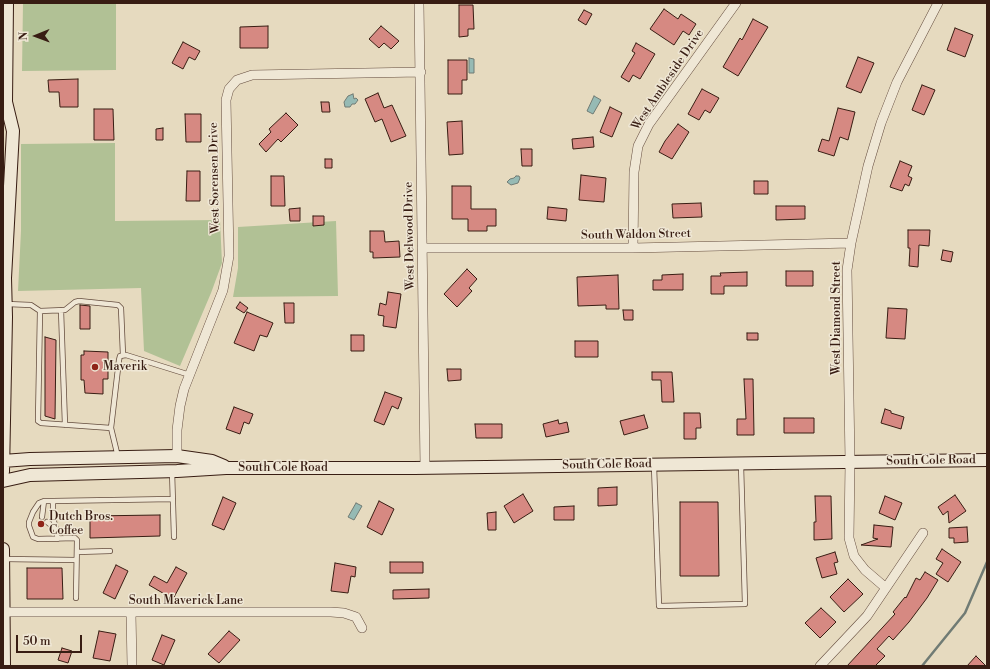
<!DOCTYPE html>
<style>
body{margin:0}
#map{position:relative;width:990px;height:669px;overflow:hidden;background:#e6dabf;font-family:"Libre Bodoni",serif}
canvas{display:block}
.frame{position:absolute;inset:0;border:4px solid #381d13;pointer-events:none}
.north{position:absolute;left:16px;top:16px;width:40px;height:40px;-webkit-text-stroke:3px #efe7d5;paint-order:stroke;rotate:269deg;font-size:11px;font-weight:700;line-height:16px;text-align:center;color:#381d13}
.north::after{content:'';display:block;margin:auto;width:14px;height:18px;background:#381d13;clip-path:polygon(50% 0,100% 100%,50% 72%,0 100%)}
.scale{position:absolute;left:16px;top:635px;width:66px;height:18px;box-sizing:border-box;border:2px solid #381d13;border-top:0;padding-left:5px;font-size:12px;line-height:14px;white-space:nowrap;color:#381d13;-webkit-text-stroke:3px #efe7d5;paint-order:stroke}
</style>
<div id="map">
<canvas width="990" height="669"></canvas>
<div class="frame"></div>
<div class="north">N</div>
<div class="scale">50 m</div>
</div>
<script>
const context = document.querySelector('canvas').getContext('2d');
context.lineJoin = 'round';
function paint(path, color) {
  context.fillStyle = color;
  context.fill(path, 'evenodd');
}
function toPath(rows) {
  const path = new Path2D();
  for (const r of rows) {
    path.moveTo(r[0], r[1]);
    for (let i = 2; i < r.length; i += 2) path.lineTo(r[i], r[i + 1]);
  }
  return path;
}
function trace(path, color, width, dash) {
  context.strokeStyle = color;
  context.lineWidth = width;
  context.lineCap = dash ? 'butt' : 'round';
  context.setLineDash(dash || []);
  context.stroke(path);
}
function label(font, color, halo, rows, align = 'center') {
  context.font = font + ' "Libre Bodoni",serif';
  context.lineWidth = 3;
  context.setLineDash([]);
  context.textBaseline = 'middle';
  context.strokeStyle = halo;
  context.fillStyle = color;
  for (const [text, x, y, turn = 0] of rows) {
    context.save();
    context.translate(x, y);
    context.rotate((+turn || 0) * Math.PI / 180);
    context.textAlign = isNaN(turn) ? turn : align;
    if (halo) context.strokeText(text, 0, 0);
    context.fillText(text, 0, 0);
    context.restore();
  }
}
paint(toPath([
 [23,3,116,3,116,70,22,71],
 [115,143,115,221,220,220,222,263,211,293,180,366,144,351,141,288,18,291,21,231,21,144],
 [336,221,338,296,233,297,238,268,238,227]
]), '#b1c195');
const water = toPath([
 [469,58,474,59,474,73,469,73,469,58],
 [353,94,354,99,356,98,358,100,355,104,352,104,350,107,345,107,344,102,348,96,353,94],
 [594,96,601,100,593,114,587,111,594,96],
 [516,176,519,176,520,178,518,183,511,185,507,182,510,179,514,178,516,176],
 [356,503,362,506,354,520,348,517,356,503]
]);
paint(water, '#96bab4');
trace(water, '#707b74', 1);
trace(toPath([
 [922,666,965,613,987,562]
]), '#707b74', 2.5);
const building = toPath([
 [459,5,473,5,474,29,468,29,468,36,459,37,459,5],
 [664,9,678,19,681,14,696,24,689,35,683,31,674,45,650,29,664,9],
 [584,10,592,14,586,25,578,20,584,10],
 [753,19,768,27,738,76,723,67,740,38,742,40,753,19],
 [268,26,268,48,240,48,240,27,268,26],
 [381,26,399,41,391,49,384,43,379,48,369,39,381,26],
 [955,28,973,35,965,57,947,50,955,28],
 [183,42,200,51,195,60,189,57,183,69,172,63,183,42],
 [636,43,655,54,640,79,633,75,629,82,621,77,635,53,632,51,636,43],
 [858,57,874,63,861,93,846,87,858,57],
 [448,60,467,60,467,80,462,80,462,94,448,94,448,60],
 [78,79,78,107,60,107,59,92,49,92,48,80,78,79],
 [922,85,935,90,924,115,912,110,922,85],
 [702,89,719,98,710,113,705,110,699,120,688,114,702,89],
 [378,93,384,108,392,105,406,136,391,142,382,119,375,122,365,99,378,93],
 [321,102,329,102,330,112,322,112,321,102],
 [610,107,622,113,612,137,600,132,610,107],
 [838,108,855,112,848,140,840,137,834,156,818,151,822,139,829,141,838,108],
 [94,109,113,109,114,140,94,140,94,109],
 [286,113,298,125,281,142,278,139,266,152,259,144,271,132,269,129,286,113],
 [185,114,201,114,201,142,186,142,185,114],
 [462,121,463,154,449,155,447,122,462,121],
 [678,124,689,132,672,159,659,152,665,141,678,124],
 [163,128,163,140,156,140,156,129,163,128],
 [593,137,594,147,573,149,572,139,593,137],
 [521,149,532,149,532,166,522,166,521,149],
 [325,159,332,159,332,168,325,168,325,159],
 [900,161,912,166,908,176,912,178,909,186,905,184,902,191,890,187,900,161],
 [187,171,200,171,200,201,186,201,187,171],
 [581,175,606,178,604,202,579,200,581,175],
 [271,176,284,176,285,206,271,206,271,176],
 [754,181,768,181,768,194,754,194,754,181],
 [452,186,471,186,471,209,496,209,496,226,487,226,487,231,468,231,468,219,452,219,452,186],
 [701,203,702,217,673,218,672,204,701,203],
 [776,206,805,206,805,219,776,220,776,206],
 [548,207,567,209,566,221,547,219,548,207],
 [300,208,300,221,290,221,289,209,300,208],
 [313,216,324,216,324,225,313,226,313,216],
 [908,230,930,230,929,246,919,245,918,267,909,266,910,248,908,248,908,230],
 [370,231,384,231,385,242,399,241,400,257,373,258,373,252,370,252,370,231],
 [943,250,953,252,951,262,941,260,943,250],
 [467,269,477,279,469,288,472,291,457,307,444,294,467,269],
 [786,271,813,271,813,286,786,286,786,271],
 [747,272,747,286,724,286,724,294,711,294,711,276,721,276,720,273,747,272],
 [683,274,683,290,653,290,653,280,662,280,662,275,683,274],
 [618,275,619,309,606,309,606,305,578,306,577,277,618,275],
 [388,292,401,294,396,328,383,326,384,316,378,315,380,303,386,305,388,292],
 [240,302,248,308,244,313,236,308,240,302],
 [284,303,294,303,294,323,285,323,284,303],
 [80,305,90,306,90,329,80,329,80,305],
 [888,308,907,309,905,339,886,338,888,308],
 [623,310,633,310,633,320,624,320,623,310],
 [247,312,273,323,267,337,260,335,254,351,234,343,247,312],
 [747,333,758,333,758,340,747,340,747,333],
 [351,335,364,335,364,351,351,351,351,335],
 [45,337,56,340,55,419,45,416,45,337],
 [575,341,598,341,598,357,575,357,575,341],
 [84,351,108,352,108,379,103,379,103,394,85,393,84,380,81,380,81,355,84,355,84,351],
 [447,369,461,369,461,380,448,381,447,369],
 [652,372,672,372,674,402,662,402,661,380,652,380,652,372],
 [744,379,753,379,754,435,737,435,737,419,746,419,744,379],
 [385,392,402,398,398,409,392,406,384,425,374,421,385,392],
 [234,407,253,414,249,424,244,422,240,434,226,429,234,407],
 [885,409,891,411,891,413,904,417,901,429,881,423,885,409],
 [684,413,700,413,701,428,696,428,696,439,684,439,684,413],
 [644,415,648,428,624,435,620,421,644,415],
 [784,418,814,418,814,433,784,433,784,418],
 [558,420,559,424,567,422,569,432,546,437,543,424,558,420],
 [475,424,502,424,502,438,476,438,475,424],
 [617,487,617,505,598,506,598,488,617,487],
 [523,494,533,511,514,523,504,506,523,494],
 [955,495,966,511,949,523,948,511,943,515,938,507,955,495],
 [815,496,831,496,832,539,814,540,814,522,816,522,815,496],
 [885,496,902,503,895,520,879,513,885,496],
 [223,497,236,503,224,530,212,525,223,497],
 [379,501,394,509,382,535,367,527,379,501],
 [680,502,718,502,719,576,680,576,680,502],
 [574,506,574,520,554,520,554,507,574,506],
 [496,512,496,530,488,530,487,513,496,512],
 [160,515,160,536,90,538,90,516,160,515],
 [874,525,893,527,891,547,861,545,878,539,873,538,874,525],
 [967,527,968,542,954,543,954,538,949,538,949,528,967,527],
 [942,549,961,562,948,582,936,574,943,563,936,559,942,549],
 [835,552,838,562,834,563,837,574,822,578,816,558,835,552],
 [390,562,423,562,423,573,390,573,390,562],
 [335,563,356,567,355,577,351,576,348,593,331,591,335,563],
 [116,565,128,571,115,599,103,593,116,565],
 [176,567,187,573,173,599,149,585,154,576,167,583,176,567],
 [27,568,62,568,63,599,27,599,27,568],
 [925,572,938,580,927,598,909,622,893,640,889,636,877,649,885,656,875,666,847,666,895,614,893,612,905,597,906,598,916,578,920,580,925,572],
 [848,579,863,594,844,612,830,597,848,579],
 [429,589,429,598,393,599,393,590,429,589],
 [821,608,836,622,820,638,805,623,821,608],
 [99,631,116,634,110,661,93,658,99,631],
 [229,631,240,640,219,663,208,654,229,631],
 [162,635,175,640,164,665,152,660,162,635],
 [62,648,72,651,68,663,58,660,62,648],
 [976,656,986,666,967,666,976,656]
]);
paint(building, '#d68982');
trace(building, '#381d13', 1);
const service = toPath([
 [7,304,31,305,40,311,38,421,41,423,111,428],
 [61,310,65,425],
 [40,311,65,310,75,302,79,301,118,305,121,308,123,355],
 [118,457,111,428,119,360,120,356,126,355,190,375],
 [654,466,659,606,745,604,741,465],
 [172,471,174,537],
 [53,501,53,517,58,539],
 [42,517,44,501],
 [47,522,56,529],
 [77,552,110,551],
 [4,559,76,560],
 [76,598,77,540,75,538,38,539,33,537,29,526,29,522,33,512,39,503,44,501,53,501,173,499]
]);
const minor = toPath([
 [419,3,425,468],
 [422,248,633,248,851,243],
 [633,248,634,172,638,146,649,124,736,3],
 [177,456,177,430,180,406,184,389,223,290,229,256,226,100,229,89,237,80,252,75,421,72],
 [886,588,865,570,854,556,849,538,850,462,847,270,851,243,868,166,881,123,897,82,938,3],
 [4,612,331,612,344,613,356,617,362,628],
 [131,613,132,666],
 [820,666,867,616,923,533]
]);
const secondary = toPath([
 [3,461,30,459,177,456,212,461,224,466],
 [3,472,6,317,5,278,13,131,6,102,7,3],
 [3,481,30,475,177,471,226,468,414,468,987,460],
 [3,549,4,666]
]);
trace(service, '#644c3e', 6);
trace(minor, '#644c3e', 10);
trace(secondary, '#381d13', 14);
trace(service, '#efe7d5', 4.5);
trace(minor, '#efe7d5', 9);
trace(secondary, '#efe7d5', 12);
for (const [x, y, r, color] of [
 [95,367,4,"#8f2418"],
 [41,524,4,"#8f2418"]
]) {
  const dot = new Path2D();
  dot.arc(x, y, r, 0, 2 * Math.PI);
  context.fillStyle = color;
  context.fill(dot);
  trace(dot, '#efe7d5', 1.5);
}
label('12px', '#381d13', '#efe7d5', [
 ["West Ambleside Drive",668,80,-56],
 ["West Sorensen Drive",215,178,-91],
 ["South Waldon Street",636,235,-1],
 ["West Delwood Drive",410,236,-91],
 ["West Diamond Street",837,318,-90],
 ["South Cole Road",931,461,-1],
 ["South Cole Road",607,465,-1],
 ["South Cole Road",283,468],
 ["South Maverick Lane",186,601]
]);
label('12px', '#381d13', '#efe7d5', [
 ["Maverik",103,367],
 ["Dutch Bros.",49,517],
 ["Coffee",49,531]
], 'left');
</script>
